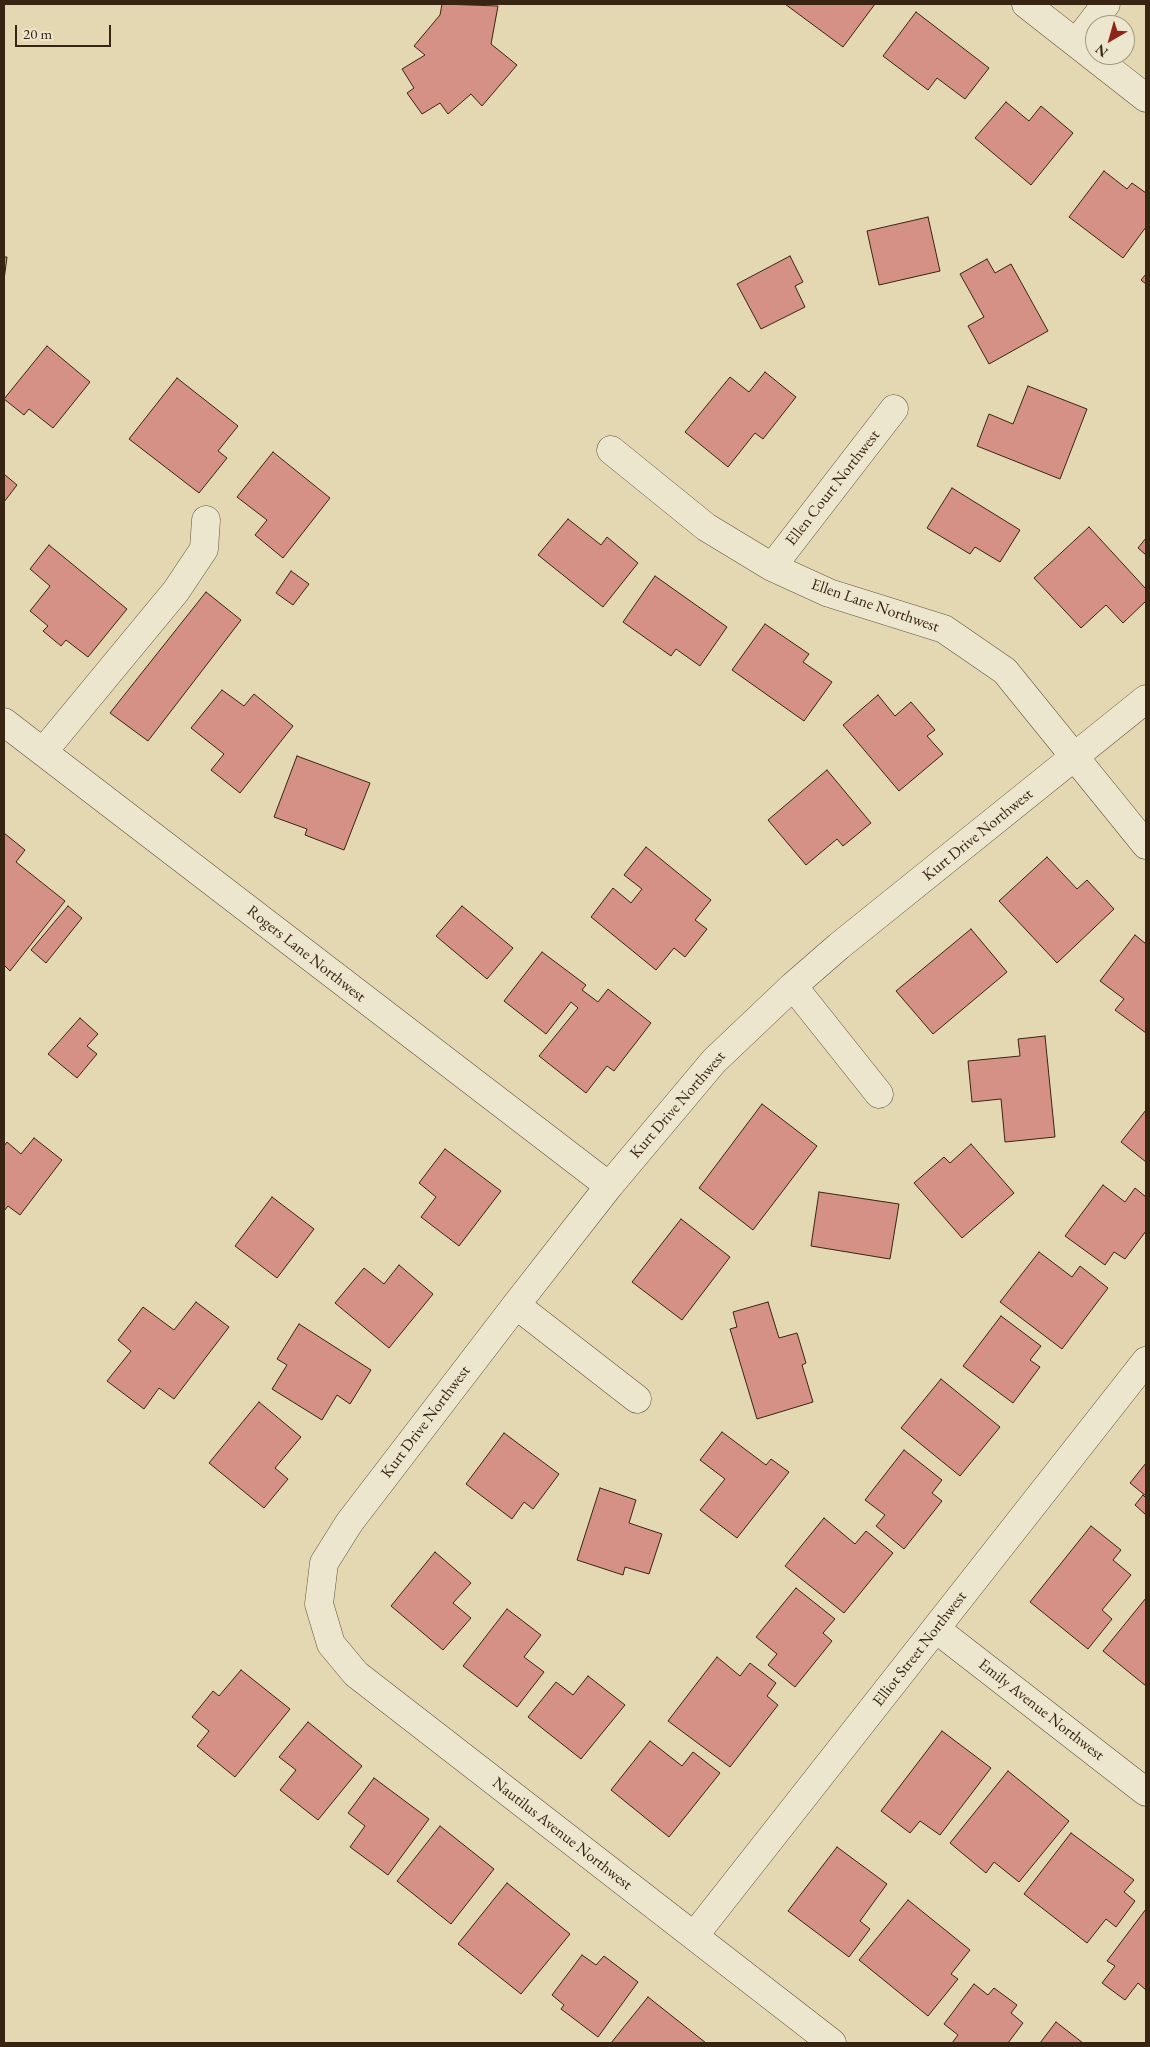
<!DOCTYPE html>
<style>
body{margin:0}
#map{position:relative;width:1150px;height:2047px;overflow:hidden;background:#e4d8b3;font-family:"EB Garamond",serif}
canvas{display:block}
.frame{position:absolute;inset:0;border:5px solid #382413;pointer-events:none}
.north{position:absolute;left:1085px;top:15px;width:50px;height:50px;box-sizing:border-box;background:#ede6ce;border:1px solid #a59883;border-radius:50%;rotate:218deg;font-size:14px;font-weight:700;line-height:20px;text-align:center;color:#382413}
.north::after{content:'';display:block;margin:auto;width:18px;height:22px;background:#8f2418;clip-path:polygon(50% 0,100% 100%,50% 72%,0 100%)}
.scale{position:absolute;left:15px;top:25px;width:96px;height:22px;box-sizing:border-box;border:2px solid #382413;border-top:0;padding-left:6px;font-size:15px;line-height:18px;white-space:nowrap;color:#382413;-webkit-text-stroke:4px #ede6ce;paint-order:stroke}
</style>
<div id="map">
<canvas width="1150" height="2047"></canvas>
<div class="frame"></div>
<div class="north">N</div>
<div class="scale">20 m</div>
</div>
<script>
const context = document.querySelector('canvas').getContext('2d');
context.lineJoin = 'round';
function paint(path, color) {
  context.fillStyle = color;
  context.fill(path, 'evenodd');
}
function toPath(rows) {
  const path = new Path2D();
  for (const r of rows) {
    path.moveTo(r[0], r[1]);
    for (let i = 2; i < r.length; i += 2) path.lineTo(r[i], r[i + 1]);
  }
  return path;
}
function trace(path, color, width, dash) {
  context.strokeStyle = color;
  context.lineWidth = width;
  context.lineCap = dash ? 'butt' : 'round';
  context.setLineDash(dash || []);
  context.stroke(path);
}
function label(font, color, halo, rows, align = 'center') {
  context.font = font + ' "EB Garamond",serif';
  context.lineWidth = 5;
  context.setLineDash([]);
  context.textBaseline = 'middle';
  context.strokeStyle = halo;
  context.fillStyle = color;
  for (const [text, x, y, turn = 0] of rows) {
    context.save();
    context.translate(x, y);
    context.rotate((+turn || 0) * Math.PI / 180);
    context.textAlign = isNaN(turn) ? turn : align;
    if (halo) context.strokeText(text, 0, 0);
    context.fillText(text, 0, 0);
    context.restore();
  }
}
const building = toPath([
 [442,4,498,6,491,44,517,65,482,106,471,94,448,114,440,103,422,114,407,93,414,88,402,69,425,55,414,46,440,15,442,4],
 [785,4,875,4,843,47,785,4],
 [916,12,989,68,965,99,937,78,928,90,883,56,916,12],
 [1006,102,1029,121,1041,106,1073,133,1031,185,975,138,1006,102],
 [1104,171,1127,189,1132,183,1146,193,1146,227,1123,258,1069,217,1104,171],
 [928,217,940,271,879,285,867,231,928,217],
 [790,256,803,282,795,286,805,307,761,329,737,284,790,256],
 [4,257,7,257,4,280,4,257],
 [987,259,995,273,1011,264,1048,331,989,364,968,326,984,317,960,274,987,259],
 [1146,274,1146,284,1141,280,1146,274],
 [47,346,90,382,53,428,29,409,24,415,4,399,47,346],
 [765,372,796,397,763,439,755,433,728,467,685,432,730,377,749,392,765,372],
 [177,378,238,426,218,451,227,458,199,493,129,439,177,378],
 [1028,386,1087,409,1060,479,977,446,989,414,1013,424,1028,386],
 [273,452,330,498,283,558,255,535,267,520,237,497,273,452],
 [4,474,17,485,4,502,4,474],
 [952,488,1020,530,1000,562,975,547,970,554,927,528,952,488],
 [568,519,601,545,607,537,638,563,603,607,538,555,568,519],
 [1089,527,1146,589,1146,601,1123,623,1106,605,1081,628,1034,578,1089,527],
 [1146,538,1146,555,1138,548,1146,538],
 [49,545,127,609,88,657,66,640,61,646,43,631,48,626,30,611,50,586,30,569,49,545],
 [291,571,309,584,293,605,276,593,291,571],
 [655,576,727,627,700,666,676,649,671,656,623,622,655,576],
 [206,592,241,620,148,741,110,713,206,592],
 [765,624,809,654,803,662,832,682,804,721,732,670,765,624],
 [222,690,244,706,254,694,293,726,240,793,211,770,224,754,191,728,222,690],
 [878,695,895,716,911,702,935,730,927,736,943,754,899,791,843,725,878,695],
 [297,756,370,783,344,850,305,835,307,829,274,817,297,756],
 [827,770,871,823,843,846,837,839,806,865,768,820,827,770],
 [4,833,25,850,16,862,65,901,10,971,4,965,4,833],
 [646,847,711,900,695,920,707,929,685,957,674,948,656,970,591,917,613,888,631,903,642,889,624,875,646,847],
 [1047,857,1077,889,1087,880,1114,909,1057,963,999,901,1047,857],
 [68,906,82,918,46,963,31,950,68,906],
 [462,906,513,948,487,979,436,936,462,906],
 [971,929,1007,972,933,1034,896,991,971,929],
 [1135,935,1146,944,1146,1033,1115,1010,1124,999,1100,981,1135,935],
 [542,952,586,985,582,990,598,1002,608,989,651,1023,614,1071,607,1066,586,1093,539,1056,578,1008,571,1002,546,1034,504,1001,542,952],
 [80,1018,98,1034,87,1046,97,1054,77,1078,48,1054,80,1018],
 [1045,1036,1055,1137,1005,1142,1001,1099,972,1102,968,1061,1020,1056,1018,1039,1045,1036],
 [762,1104,817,1146,753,1230,699,1188,762,1104],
 [1146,1110,1146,1162,1121,1142,1146,1110],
 [34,1138,62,1160,20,1215,8,1206,4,1211,4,1146,7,1142,21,1154,34,1138],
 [971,1144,1014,1193,962,1238,914,1183,944,1157,950,1163,971,1144],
 [445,1149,501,1191,459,1246,421,1217,436,1197,419,1183,445,1149],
 [1103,1185,1125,1202,1135,1188,1146,1197,1146,1231,1125,1259,1114,1252,1105,1265,1065,1236,1103,1185],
 [819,1192,899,1204,890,1259,811,1246,819,1192],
 [272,1197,314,1229,277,1278,235,1246,272,1197],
 [681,1219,730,1257,682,1320,632,1282,681,1219],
 [1039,1252,1072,1277,1080,1266,1108,1288,1062,1349,1000,1302,1039,1252],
 [399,1265,433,1294,389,1348,335,1303,364,1268,384,1284,399,1265],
 [196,1302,229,1327,174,1399,159,1388,144,1409,107,1381,131,1351,118,1340,143,1307,174,1330,196,1302],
 [768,1302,779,1338,797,1333,806,1363,802,1365,813,1402,757,1419,730,1329,737,1327,733,1312,768,1302],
 [1001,1316,1041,1346,1030,1360,1040,1367,1013,1403,963,1366,1001,1316],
 [299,1324,371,1370,350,1404,337,1395,322,1420,272,1389,287,1365,277,1359,299,1324],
 [941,1379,1000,1427,960,1476,901,1428,941,1379],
 [259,1402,301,1437,275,1468,288,1479,264,1508,209,1463,259,1402],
 [722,1432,766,1465,771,1459,789,1472,737,1538,700,1510,725,1479,700,1460,722,1432],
 [504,1433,559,1474,533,1509,524,1502,512,1519,466,1484,504,1433],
 [904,1450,942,1480,932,1493,942,1501,904,1549,876,1526,885,1515,865,1500,904,1450],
 [1146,1463,1146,1496,1130,1483,1146,1463],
 [600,1488,636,1500,629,1523,662,1534,649,1574,625,1567,623,1575,577,1560,600,1488],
 [1143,1495,1146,1498,1146,1515,1135,1505,1143,1495],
 [824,1518,855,1544,866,1531,893,1553,844,1613,785,1566,824,1518],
 [1091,1526,1121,1550,1113,1560,1131,1575,1102,1610,1112,1619,1088,1649,1030,1602,1091,1526],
 [435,1552,471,1583,453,1603,471,1618,443,1650,391,1606,435,1552],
 [796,1588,835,1619,823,1633,832,1641,795,1687,768,1665,777,1654,756,1637,796,1588],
 [1146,1598,1146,1686,1103,1651,1146,1598],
 [507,1609,541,1635,524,1657,544,1672,517,1707,463,1666,507,1609],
 [717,1657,740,1676,750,1663,776,1683,767,1696,778,1705,730,1767,668,1721,717,1657],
 [241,1670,290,1709,235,1777,197,1746,209,1731,192,1717,213,1691,219,1696,241,1670],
 [588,1676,625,1705,581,1759,528,1717,556,1682,573,1695,588,1676],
 [308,1722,362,1766,318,1820,280,1790,296,1770,279,1757,308,1722],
 [942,1731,991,1768,940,1835,920,1821,910,1833,881,1811,942,1731],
 [650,1741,682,1766,693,1752,720,1773,669,1837,611,1790,650,1741],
 [1008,1771,1069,1821,1019,1882,994,1862,986,1873,950,1843,1008,1771],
 [374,1778,429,1819,388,1875,350,1847,365,1826,348,1813,374,1778],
 [440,1826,494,1869,451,1924,397,1881,440,1826],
 [1071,1833,1134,1880,1124,1892,1135,1901,1116,1927,1106,1919,1087,1943,1024,1894,1071,1833],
 [837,1847,887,1884,860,1921,870,1929,849,1957,788,1911,837,1847],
 [507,1883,570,1934,521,1994,458,1944,507,1883],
 [908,1900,970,1950,951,1974,958,1979,928,2016,859,1960,908,1900],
 [1146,1909,1146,1990,1138,1983,1125,2000,1102,1983,1115,1966,1107,1961,1146,1909],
 [582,1955,596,1965,604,1956,638,1982,598,2037,561,2009,564,2005,552,1995,582,1955],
 [974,1984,988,1995,994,1988,1017,2005,1011,2013,1023,2023,1008,2043,952,2043,958,2035,944,2024,974,1984],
 [648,1997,706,2043,611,2043,648,1997],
 [1056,2022,1083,2043,1040,2043,1056,2022]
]);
paint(building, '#d59185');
trace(building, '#382413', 1);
const minor = toPath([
 [1026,4,1146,98],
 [1076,43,1106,4],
 [611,450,706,527,772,567,829,593,944,629,1005,671,1146,845],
 [772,567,894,409],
 [4,722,609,1186],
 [43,752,176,591,204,549,206,520],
 [793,986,879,1094],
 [516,1305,637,1399],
 [936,1629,1146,1792],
 [694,1936,1146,1361],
 [832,2043,356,1674,331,1644,319,1604,324,1563,349,1523,516,1305,609,1186,714,1061,793,986,839,946,1146,699]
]);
trace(minor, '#63513b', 29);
trace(minor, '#ede6ce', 28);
label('16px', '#382413', '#ede6ce', [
 ["Ellen Court Northwest",833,488,-52],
 ["Ellen Lane Northwest",875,606,19],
 ["Kurt Drive Northwest",978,835,-39],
 ["Rogers Lane Northwest",306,954,38],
 ["Kurt Drive Northwest",678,1105,-49],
 ["Kurt Drive Northwest",426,1422,-53],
 ["Elliot Street Northwest",920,1649,-52],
 ["Emily Avenue Northwest",1041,1710,38],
 ["Nautilus Avenue Northwest",562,1834,38]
]);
</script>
